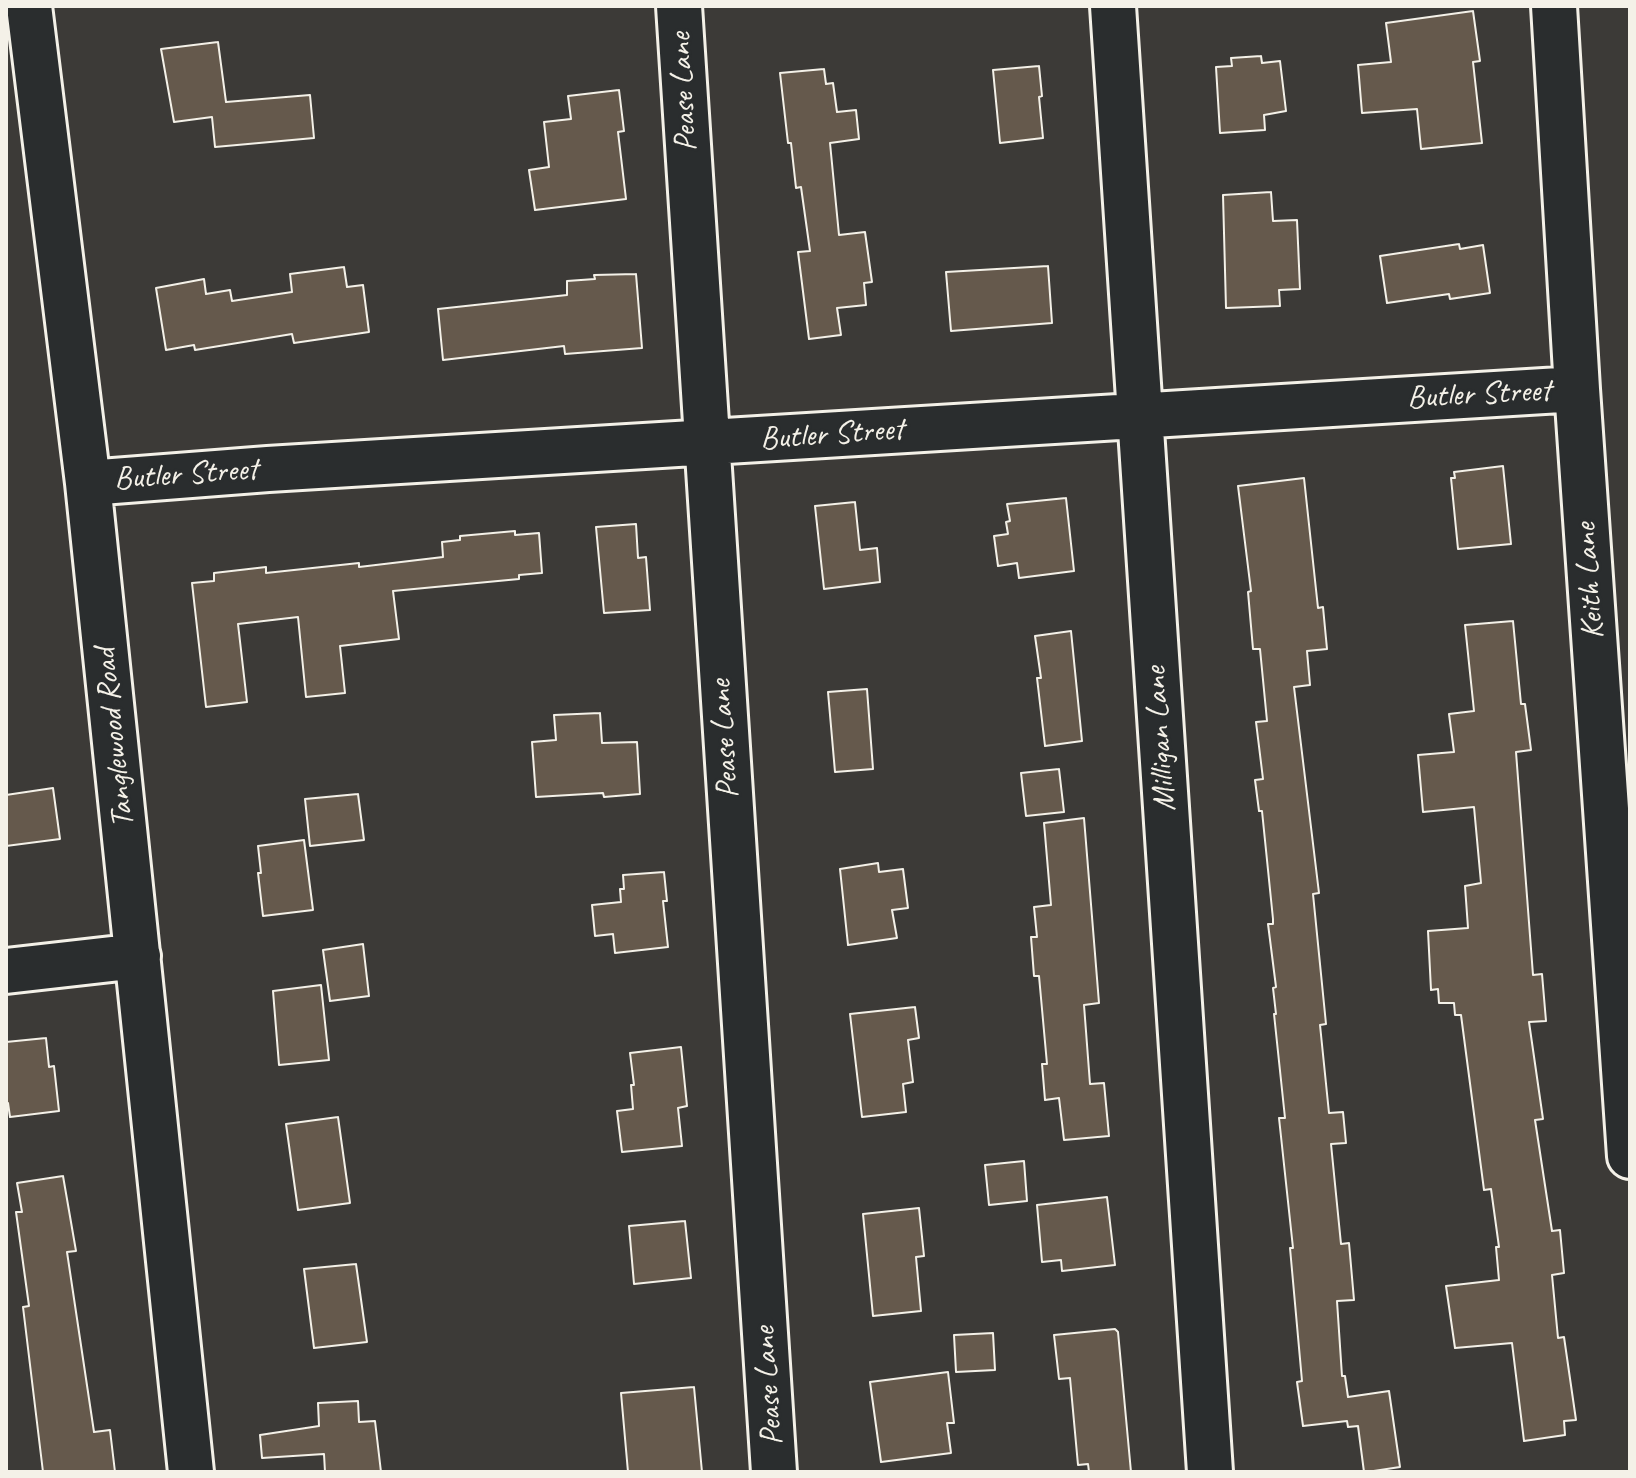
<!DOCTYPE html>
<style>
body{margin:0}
#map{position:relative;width:1636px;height:1478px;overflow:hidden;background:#3c3a37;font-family:Caveat,sans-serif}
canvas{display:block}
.frame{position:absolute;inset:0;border:8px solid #f4f1e8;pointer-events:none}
</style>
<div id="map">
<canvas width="1636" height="1478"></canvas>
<div class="frame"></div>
</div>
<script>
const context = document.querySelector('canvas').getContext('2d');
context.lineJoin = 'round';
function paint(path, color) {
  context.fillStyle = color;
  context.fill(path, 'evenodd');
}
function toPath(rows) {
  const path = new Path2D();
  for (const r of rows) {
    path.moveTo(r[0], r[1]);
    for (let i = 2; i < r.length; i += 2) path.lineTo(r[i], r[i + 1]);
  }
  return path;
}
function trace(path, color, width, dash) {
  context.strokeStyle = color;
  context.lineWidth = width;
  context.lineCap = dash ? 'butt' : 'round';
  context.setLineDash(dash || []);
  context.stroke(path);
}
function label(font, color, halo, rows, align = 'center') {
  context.font = font + ' Caveat,sans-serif';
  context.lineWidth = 6;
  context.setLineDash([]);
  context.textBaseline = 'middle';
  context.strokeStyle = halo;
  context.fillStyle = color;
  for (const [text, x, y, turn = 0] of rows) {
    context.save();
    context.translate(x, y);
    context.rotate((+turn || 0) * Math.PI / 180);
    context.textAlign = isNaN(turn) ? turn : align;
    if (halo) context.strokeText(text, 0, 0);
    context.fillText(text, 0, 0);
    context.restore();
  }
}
const building = toPath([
 [1473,11,1480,61,1473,62,1482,143,1421,149,1417,109,1362,113,1358,65,1391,62,1386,23,1473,11],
 [218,42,226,102,310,95,314,138,215,147,212,117,174,122,161,49,218,42],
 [1261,56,1262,63,1280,61,1286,111,1264,115,1265,130,1220,133,1216,67,1232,66,1231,58,1261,56],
 [1039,66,1042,96,1039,97,1043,138,1000,143,993,70,1039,66],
 [824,69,826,84,833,83,837,112,856,110,859,139,830,143,839,235,865,232,872,282,864,283,866,305,837,308,841,335,809,339,798,252,810,251,801,187,796,188,791,143,788,143,780,73,824,69],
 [619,90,624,131,618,132,626,199,535,210,529,170,549,167,544,122,571,119,568,96,619,90],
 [1271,192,1273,221,1297,220,1300,289,1279,290,1280,306,1226,308,1223,195,1271,192],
 [1459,244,1460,249,1483,245,1490,293,1450,299,1449,294,1387,303,1380,256,1459,244],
 [1048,266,1052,323,951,331,946,272,1048,266],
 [344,267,347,287,363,285,369,332,294,343,292,334,195,350,194,345,166,350,156,288,204,279,206,294,230,290,232,301,292,292,290,274,344,267],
 [636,274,642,348,565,354,564,346,443,360,438,309,567,295,567,281,595,279,594,275,636,274],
 [1503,466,1511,544,1458,549,1451,478,1455,478,1454,472,1503,466],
 [1304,478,1318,608,1323,607,1327,649,1307,651,1310,685,1294,687,1319,893,1313,894,1326,1024,1320,1025,1329,1113,1343,1112,1346,1143,1331,1144,1341,1244,1349,1243,1354,1300,1337,1301,1342,1376,1345,1376,1348,1397,1389,1391,1400,1467,1367,1472,1364,1472,1358,1426,1348,1427,1347,1421,1303,1426,1297,1382,1302,1381,1290,1248,1293,1248,1279,1118,1285,1118,1274,1014,1276,1014,1273,988,1276,987,1268,924,1273,924,1273,919,1262,811,1259,811,1255,780,1263,779,1256,722,1267,721,1260,649,1253,649,1248,592,1251,591,1238,486,1304,478],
 [1066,498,1074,571,1019,578,1017,563,998,566,994,536,1008,534,1006,522,1010,521,1007,504,1066,498],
 [855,502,860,550,877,548,880,582,824,589,815,506,855,502],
 [636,524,638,558,646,557,650,610,604,613,596,527,636,524],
 [515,531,515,535,539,533,542,573,519,575,519,579,393,591,399,639,340,646,345,693,306,697,298,617,238,624,247,702,206,707,192,583,214,581,214,573,266,567,266,573,359,563,359,567,443,557,442,542,460,540,460,536,515,531],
 [1513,621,1521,704,1525,704,1531,750,1516,752,1533,975,1542,974,1546,1021,1529,1022,1543,1119,1535,1120,1552,1231,1560,1230,1564,1273,1552,1275,1558,1338,1564,1337,1576,1420,1564,1421,1565,1435,1524,1441,1512,1343,1455,1348,1446,1286,1499,1280,1496,1247,1499,1247,1491,1189,1484,1190,1461,1015,1455,1015,1454,1003,1439,1003,1438,989,1431,990,1428,931,1468,928,1465,886,1481,883,1474,807,1423,812,1418,755,1454,752,1449,714,1474,711,1465,625,1513,621],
 [1071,631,1082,741,1045,746,1037,678,1041,678,1035,636,1071,631],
 [867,689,873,769,835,772,828,692,867,689],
 [600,713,602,743,637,742,640,794,604,797,603,793,536,797,532,742,556,740,554,715,600,713],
 [1059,769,1064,812,1026,816,1021,773,1059,769],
 [53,788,60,839,6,846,6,795,53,788],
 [358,794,364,840,310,846,305,799,358,794],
 [1084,818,1099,1003,1084,1005,1090,1084,1104,1083,1109,1136,1064,1140,1059,1098,1045,1100,1042,1064,1047,1064,1039,976,1034,976,1031,937,1037,937,1034,907,1051,905,1044,823,1084,818],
 [304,840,313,910,263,916,258,873,261,873,258,846,304,840],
 [878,863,879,872,903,869,908,908,892,910,897,938,848,945,840,869,878,863],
 [664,872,667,901,663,901,668,947,615,953,613,934,595,936,592,905,621,902,620,889,624,889,623,875,664,872],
 [363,944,369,996,330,1001,323,950,363,944],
 [321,985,329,1060,279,1065,273,991,321,985],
 [915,1007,919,1038,908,1040,913,1082,903,1084,906,1112,862,1117,850,1014,915,1007],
 [46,1038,49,1067,54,1066,59,1111,10,1117,8,1103,6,1103,6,1042,46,1038],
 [681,1047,687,1106,678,1108,682,1146,622,1152,617,1111,633,1109,631,1085,634,1085,630,1053,681,1047],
 [338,1117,350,1203,298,1210,286,1124,338,1117],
 [1024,1161,1027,1201,989,1205,985,1165,1024,1161],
 [63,1176,76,1251,67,1252,94,1432,110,1430,115,1472,43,1472,23,1307,29,1306,16,1212,22,1212,17,1183,63,1176],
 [1107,1197,1115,1265,1062,1271,1061,1260,1042,1262,1037,1205,1107,1197],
 [919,1208,924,1256,916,1257,921,1311,873,1316,863,1214,919,1208],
 [685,1221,691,1278,634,1284,629,1226,685,1221],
 [356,1264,367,1342,314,1348,304,1269,356,1264],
 [1115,1329,1118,1332,1131,1472,1089,1472,1088,1464,1078,1465,1070,1378,1059,1379,1054,1335,1115,1329],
 [993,1333,995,1370,956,1372,954,1335,993,1333],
 [948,1372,954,1423,947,1423,951,1453,881,1462,870,1382,948,1372],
 [694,1387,702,1472,628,1472,621,1393,694,1387],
 [358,1401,359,1422,375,1421,381,1472,325,1472,324,1454,262,1458,260,1435,319,1426,318,1403,358,1401]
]);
paint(building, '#65594c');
trace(building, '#f4f1e8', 2);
const street = toPath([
 [29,6,88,483,191,1472],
 [679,6,774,1472],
 [1113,6,1210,1472],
 [1554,6,1577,389,1630,1156],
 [88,483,268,469,1577,389],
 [6,971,138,956]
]);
trace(street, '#f4f1e8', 50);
trace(street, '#2a2d2e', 44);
label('32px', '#f4f1e8', '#2a2d2e', [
 ["Pease Lane",684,92,-93],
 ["Butler Street",1479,395,-3],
 ["Butler Street",832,435,-4],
 ["Butler Street",186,475,-4],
 ["Keith Lane",1590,581,-94],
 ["Tanglewood Road",115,738,-96],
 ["Pease Lane",725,739,-94],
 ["Milligan Lane",1161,739,-94],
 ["Pease Lane",769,1386,-94]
]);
</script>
